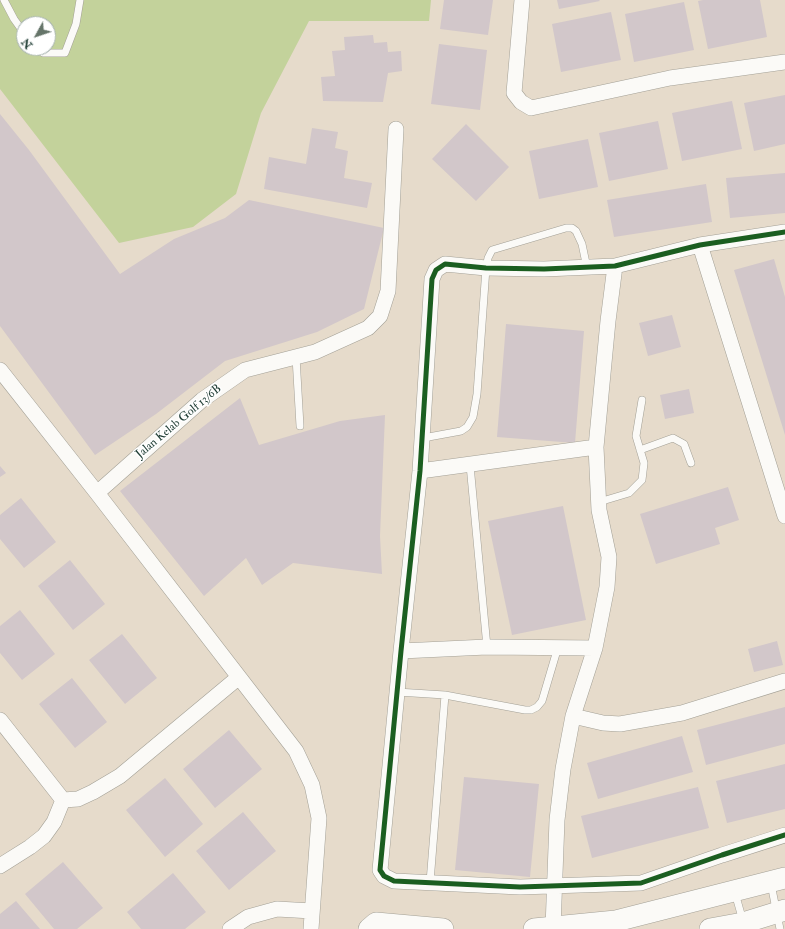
<!DOCTYPE html>
<style>
body{margin:0}
#map{position:relative;width:785px;height:929px;overflow:hidden;background:#e6dbcb;font-family:"IM FELL Double Pica",serif}
canvas{display:block}
.north{position:absolute;left:16px;top:16px;width:40px;height:40px;box-sizing:border-box;background:#fff;border:1px solid #a5b1ae;border-radius:50%;rotate:230deg;font-size:11px;font-weight:700;line-height:16px;text-align:center;color:#1f3d34}
.north::after{content:'';display:block;margin:auto;width:14px;height:18px;background:#657469;clip-path:polygon(50% 0,100% 100%,50% 72%,0 100%)}
</style>
<div id="map">
<canvas width="785" height="929"></canvas>
<div class="north">N</div>
</div>
<script>
const context = document.querySelector('canvas').getContext('2d');
context.lineJoin = 'round';
function paint(path, color) {
  context.fillStyle = color;
  context.fill(path, 'evenodd');
}
function toPath(rows) {
  const path = new Path2D();
  for (const r of rows) {
    path.moveTo(r[0], r[1]);
    for (let i = 2; i < r.length; i += 2) path.lineTo(r[i], r[i + 1]);
  }
  return path;
}
function trace(path, color, width, dash) {
  context.strokeStyle = color;
  context.lineWidth = width;
  context.lineCap = dash ? 'butt' : 'round';
  context.setLineDash(dash || []);
  context.stroke(path);
}
function label(font, color, halo, rows, align = 'center') {
  context.font = font + ' "IM FELL Double Pica",serif';
  context.lineWidth = 3;
  context.setLineDash([]);
  context.textBaseline = 'middle';
  context.strokeStyle = halo;
  context.fillStyle = color;
  for (const [text, x, y, turn = 0] of rows) {
    context.save();
    context.translate(x, y);
    context.rotate((+turn || 0) * Math.PI / 180);
    context.textAlign = isNaN(turn) ? turn : align;
    if (halo) context.strokeText(text, 0, 0);
    context.fillText(text, 0, 0);
    context.restore();
  }
}
paint(toPath([
 [0,0,431,0,429,21,309,21,261,113,236,194,193,227,119,243,0,89],
 [24,24,48,24,48,48,24,48]
]), '#c3d29b');
paint(toPath([
 [444,0,493,0,488,35,440,29],
 [557,0,599,0,600,1,559,9],
 [703,0,760,0,767,37,708,49,698,1],
 [684,2,694,50,634,62,625,14],
 [611,12,621,60,561,72,552,24],
 [373,35,374,43,387,42,388,52,401,51,402,71,388,73,383,102,323,101,321,77,335,76,332,51,345,50,344,37],
 [439,44,487,50,480,110,431,104],
 [785,95,785,144,754,151,744,103],
 [732,101,742,149,682,161,672,113],
 [0,114,29,150,120,274,174,239,225,218,249,200,384,228,364,309,317,332,225,361,156,414,95,455,0,326],
 [658,121,668,169,609,181,599,133],
 [466,124,509,167,476,201,432,159],
 [312,128,338,132,335,148,348,151,344,178,372,183,367,208,264,189,269,157,306,164],
 [588,139,598,187,539,199,529,151],
 [785,173,785,213,730,218,726,178],
 [706,184,712,222,614,237,607,200],
 [774,259,785,297,785,435,734,270],
 [672,315,681,347,648,356,639,323],
 [506,324,584,331,575,443,497,437],
 [689,389,694,413,665,419,660,395],
 [240,398,259,445,340,421,385,415,380,536,382,574,293,563,262,585,246,558,204,596,120,491],
 [0,466,6,473,0,477],
 [728,487,739,520,715,528,720,544,656,564,640,514],
 [21,498,56,542,24,568,0,539,0,515],
 [563,506,586,620,512,635,488,521],
 [70,560,105,604,73,630,38,586],
 [20,610,55,654,22,680,0,653,0,626],
 [122,634,157,678,125,704,89,660],
 [777,641,783,665,754,672,748,649],
 [72,678,107,722,75,748,39,704],
 [785,707,785,744,706,765,697,730],
 [229,730,262,769,215,808,183,769],
 [682,736,693,772,598,799,587,763],
 [785,764,785,809,727,823,716,781],
 [464,777,539,784,530,877,455,870],
 [165,778,203,824,165,857,126,810],
 [698,787,709,828,592,858,581,816],
 [243,812,276,851,229,890,196,851],
 [63,862,103,908,77,929,54,929,25,894],
 [173,873,206,912,185,929,141,929,127,912],
 [16,901,40,929,0,929,0,914]
]), '#d2c7ca');
const lane = toPath([
 [4,0,14,19,24,33],
 [37,48,43,53,65,53,76,24,80,0],
 [296,357,300,426],
 [423,438,461,431,467,427,473,417,477,394,486,268,488,258,492,250,566,228,572,228,576,231,582,244,587,268],
 [640,450,673,438,684,444,691,463],
 [470,465,487,647],
 [599,502,629,493,642,480,644,463,636,436,642,400],
 [397,692,445,695,525,710,531,710,537,707,542,701,558,647],
 [430,882,445,695],
 [771,884,780,929],
 [735,893,743,921]
]);
const street = toPath([
 [522,0,514,93,521,102,531,108,670,78,785,62],
 [785,232,700,245,615,266,544,269,486,268,445,264,436,270,432,279,420,471,401,651,380,870,384,876,394,881,520,887,641,883,722,855,785,835],
 [700,245,785,516],
 [0,370,97,493,296,751,312,785,319,818,311,929],
 [420,471,596,447],
 [97,493,202,400,245,370,315,352,368,328,380,316,388,291,396,129],
 [401,651,487,647,595,648],
 [573,716,603,723,620,724,682,713,785,681],
 [0,720,63,800],
 [0,866,30,847,44,836,54,822,63,800,78,799,93,792,120,776,239,677],
 [553,928,557,820,563,769,573,716,595,648,607,587,609,557,599,510,596,447,608,321,615,266],
 [230,929,248,917,277,909,312,911]
]);
const secondary = toPath([
 [369,929,376,923,443,929],
 [534,929,616,921,785,878],
 [710,929,743,923,785,910]
]);
trace(lane, '#a3a096', 8);
trace(street, '#a3a096', 16);
trace(secondary, '#a3a096', 22);
trace(lane, '#fbfaf7', 7);
trace(street, '#fbfaf7', 15);
trace(secondary, '#fbfaf7', 21);
trace(toPath([
 [785,232,700,245,615,266,544,269,486,268,445,264,436,270,432,279,420,471,401,651,380,870,384,876,394,881,520,887,641,883,722,855,785,835]
]), '#1b5e20', 5);
label('12px', '#1f3d34', '#fff', [
 ["Jalan Kelab Golf 13/6B",179,422,-40]
]);
</script>
